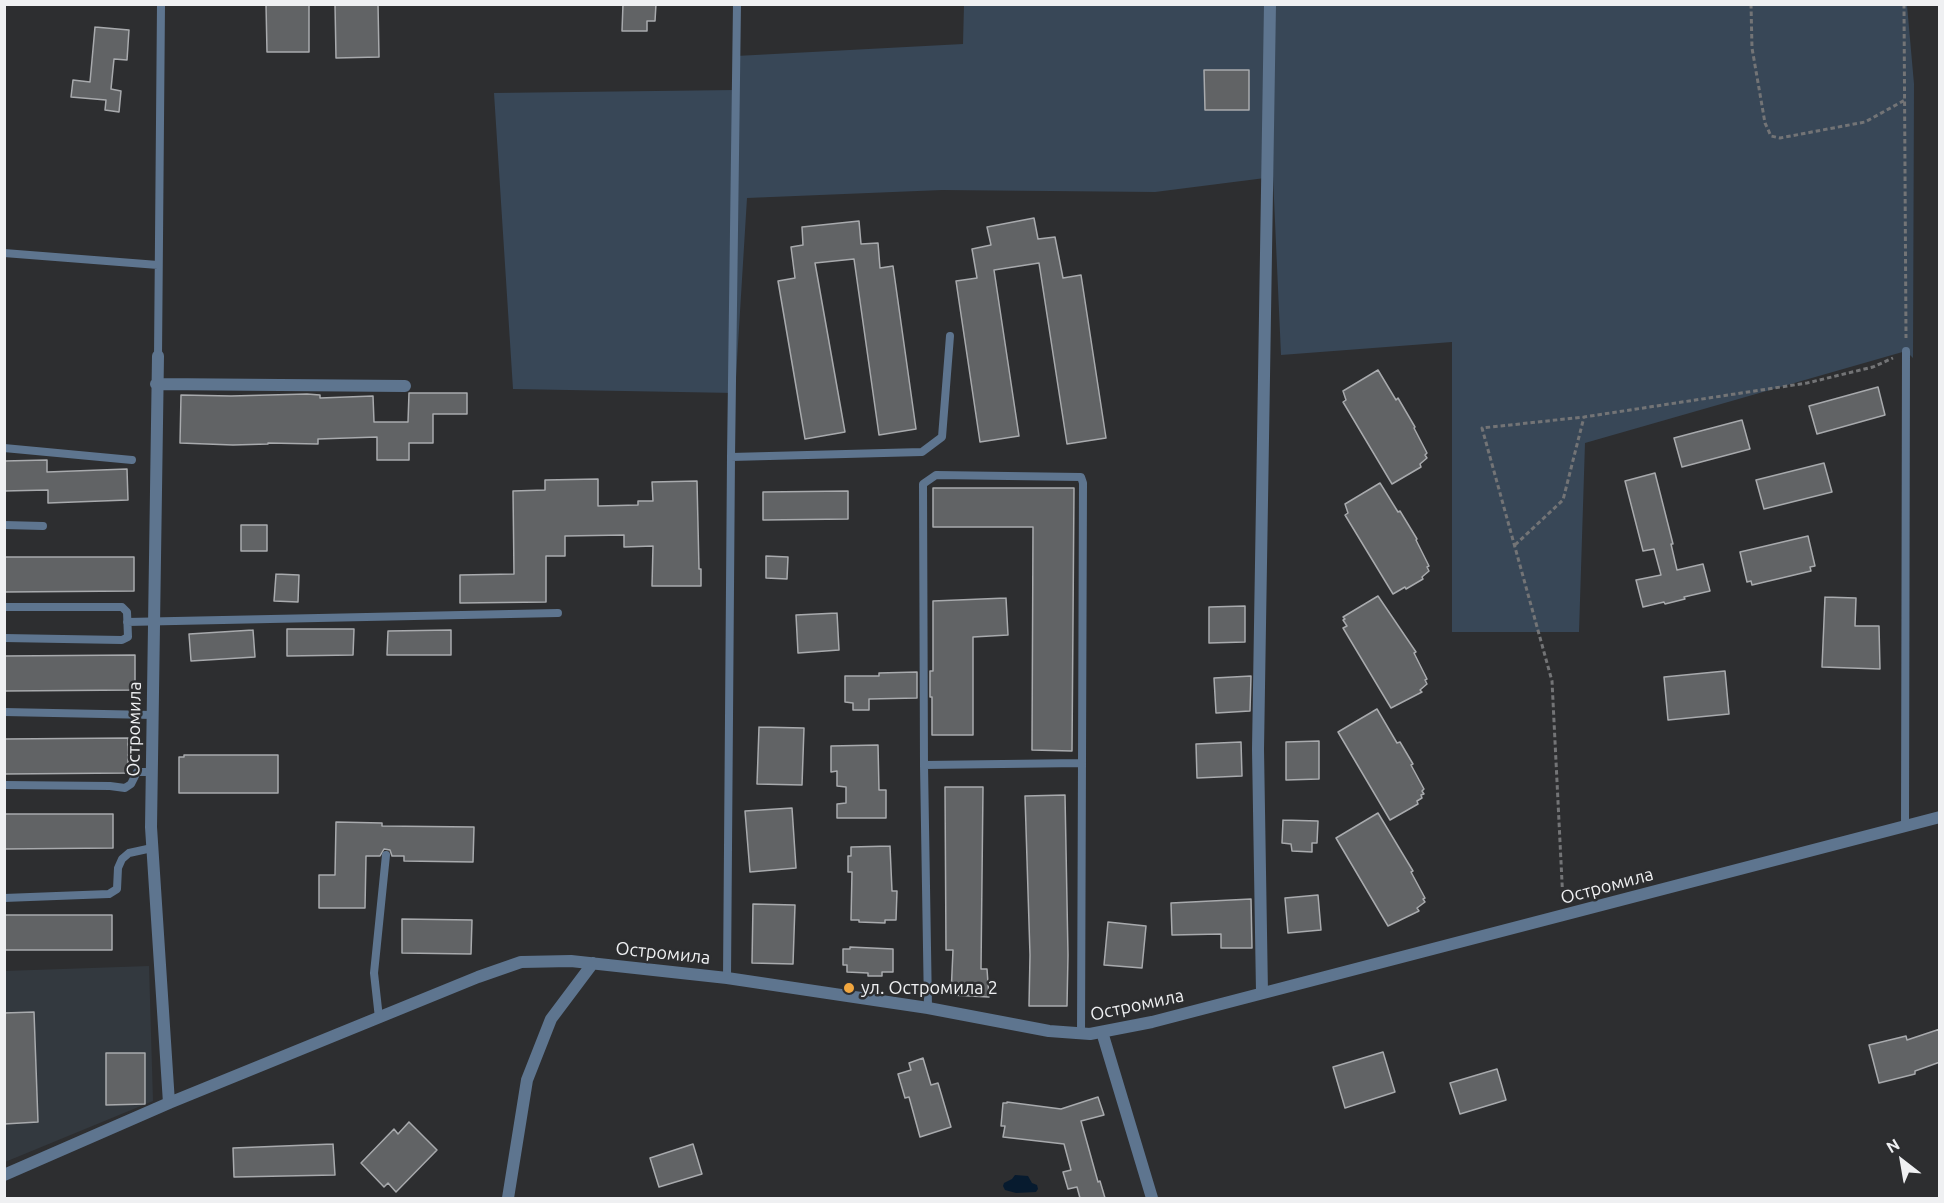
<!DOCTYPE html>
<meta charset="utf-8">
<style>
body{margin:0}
#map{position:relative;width:1944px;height:1203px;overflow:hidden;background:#2d2e30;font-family:Ubuntu,sans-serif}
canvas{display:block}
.frame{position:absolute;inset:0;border:6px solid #eff0f2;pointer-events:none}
.north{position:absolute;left:1872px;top:1131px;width:60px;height:60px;-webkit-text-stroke:4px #2d2e30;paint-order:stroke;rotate:329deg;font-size:16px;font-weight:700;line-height:24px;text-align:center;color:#eff0f2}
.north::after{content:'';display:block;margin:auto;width:21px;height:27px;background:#eff0f2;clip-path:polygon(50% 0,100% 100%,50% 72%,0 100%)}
</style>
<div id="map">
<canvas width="1944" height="1203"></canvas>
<div class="frame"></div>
<div class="north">N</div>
</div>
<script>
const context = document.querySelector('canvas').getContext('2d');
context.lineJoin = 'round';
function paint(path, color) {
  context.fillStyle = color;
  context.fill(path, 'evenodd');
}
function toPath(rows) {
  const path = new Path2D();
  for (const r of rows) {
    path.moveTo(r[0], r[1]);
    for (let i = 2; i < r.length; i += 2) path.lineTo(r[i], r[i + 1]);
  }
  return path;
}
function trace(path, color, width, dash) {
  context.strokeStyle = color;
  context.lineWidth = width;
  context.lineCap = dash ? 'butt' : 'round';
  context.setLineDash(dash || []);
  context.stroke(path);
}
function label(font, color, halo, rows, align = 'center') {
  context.font = font + ' Ubuntu,sans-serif';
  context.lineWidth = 5;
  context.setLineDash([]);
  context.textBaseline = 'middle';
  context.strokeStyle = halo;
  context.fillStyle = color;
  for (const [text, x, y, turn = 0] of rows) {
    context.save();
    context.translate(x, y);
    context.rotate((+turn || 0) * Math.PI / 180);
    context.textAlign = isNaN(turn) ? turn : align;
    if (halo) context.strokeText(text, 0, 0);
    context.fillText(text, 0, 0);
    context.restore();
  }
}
paint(toPath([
 [149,966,153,1101,5,1162,4,971]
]), '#33393f');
paint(toPath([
 [964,5,1907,5,1914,84,1913,358,1906,351,1585,443,1579,632,1452,632,1452,342,1281,355,1273,177,1155,192,942,190,747,198,735,393,513,389,494,93,735,90,736,56,963,44]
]), '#384757');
paint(toPath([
 [1015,1175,1028,1176,1032,1183,1037,1185,1038,1189,1036,1192,1016,1193,1005,1190,1003,1186,1004,1183,1012,1179]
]), '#071b2f');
const building = toPath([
 [266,4,309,4,309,52,267,52,266,4],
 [335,4,378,4,379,57,336,58,335,4],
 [623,4,656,4,655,21,647,21,647,31,622,31,623,4],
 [95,27,129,30,127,60,114,59,111,89,121,91,119,112,105,110,106,100,71,97,73,80,90,82,95,27],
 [1204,70,1249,70,1249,110,1205,110,1204,70],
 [1034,218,1038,239,1055,237,1063,278,1081,275,1106,438,1067,444,1039,263,994,270,1019,436,980,442,956,281,977,278,972,249,991,245,987,227,1034,218],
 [859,221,861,244,878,243,880,268,893,266,916,429,879,435,854,259,815,263,845,432,805,439,778,281,795,278,791,247,803,245,802,227,859,221],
 [1378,370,1396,400,1398,398,1415,427,1414,428,1427,453,1425,455,1427,458,1420,464,1421,467,1392,484,1343,402,1346,400,1343,391,1378,370],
 [1878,387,1885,415,1817,434,1809,406,1878,387],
 [409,393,467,393,467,414,433,414,433,443,409,443,409,460,377,460,377,437,318,439,318,444,268,443,268,444,233,445,180,443,181,395,231,396,307,394,320,395,320,398,373,396,374,422,408,422,409,393],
 [1742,420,1750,449,1682,467,1674,438,1742,420],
 [47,460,47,472,127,469,128,500,48,503,48,490,4,491,4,461,47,460],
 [1824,463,1832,492,1764,509,1756,480,1824,463],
 [1655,473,1673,544,1671,544,1677,570,1703,564,1710,591,1684,597,1685,599,1665,604,1664,602,1643,607,1636,580,1661,575,1654,549,1643,551,1625,481,1655,473],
 [598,479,598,506,638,505,638,501,653,501,652,482,697,481,699,569,701,569,701,586,652,586,653,546,624,547,624,535,565,536,565,556,546,556,546,602,460,603,460,575,514,574,513,491,545,490,545,480,598,479],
 [1380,483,1398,512,1400,511,1417,539,1416,540,1429,566,1427,567,1429,571,1422,577,1423,579,1406,589,1405,587,1393,594,1345,515,1348,513,1345,504,1380,483],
 [933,488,1074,488,1072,751,1032,750,1033,527,933,527,933,488],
 [848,491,848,519,763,520,763,492,848,491],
 [241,525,267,525,267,551,241,551,241,525],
 [1808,536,1815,566,1810,567,1811,571,1752,585,1751,581,1747,582,1740,552,1808,536],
 [766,556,788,557,787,579,766,578,766,556],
 [4,557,134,557,134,591,4,592,4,557],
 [276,574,299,575,298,602,274,601,276,574],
 [1378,596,1416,652,1414,653,1427,679,1425,680,1427,684,1420,690,1422,692,1391,708,1343,628,1347,626,1343,620,1345,619,1343,617,1378,596],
 [1825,597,1856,598,1855,626,1879,626,1880,669,1822,667,1825,597],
 [1006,598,1008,635,973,637,973,735,932,735,932,697,930,697,930,671,933,671,933,601,1006,598],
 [1245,606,1245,642,1209,643,1209,607,1245,606],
 [837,613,839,650,798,653,796,615,837,613],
 [287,629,354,629,353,655,287,656,287,629],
 [253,630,255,657,191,661,189,634,253,630],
 [451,630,451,655,387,655,388,631,451,630],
 [135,655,135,690,4,691,4,656,135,655],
 [1725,671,1729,714,1668,720,1664,677,1725,671],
 [917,672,917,698,869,699,869,710,853,710,853,703,845,702,845,676,879,676,879,673,917,672],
 [1251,676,1250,711,1216,713,1214,678,1251,676],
 [1377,709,1397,743,1400,742,1413,764,1411,765,1424,789,1422,791,1424,794,1421,795,1422,798,1417,801,1418,804,1390,820,1338,732,1377,709],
 [759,727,804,728,802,785,757,784,759,727],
 [128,738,128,773,4,774,4,739,128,738],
 [1319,741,1319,779,1286,780,1286,742,1319,741],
 [1241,742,1242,776,1197,778,1196,744,1241,742],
 [878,745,879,790,886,790,886,818,837,818,837,804,846,803,846,787,837,786,837,771,831,772,831,746,878,745],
 [184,755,278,755,278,793,179,793,179,757,184,757,184,755],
 [945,787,983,787,981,969,987,969,989,997,951,995,953,950,946,950,945,787],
 [1065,795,1068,955,1067,1006,1029,1006,1030,955,1025,796,1065,795],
 [792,808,796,868,750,872,745,811,792,808],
 [1378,813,1413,871,1411,872,1425,898,1423,899,1425,902,1417,908,1419,911,1388,926,1336,838,1378,813],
 [4,814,113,814,113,848,4,849,4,814],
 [1283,820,1318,821,1317,843,1312,843,1312,852,1292,851,1291,844,1282,843,1283,820],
 [336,822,382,823,382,826,474,827,473,862,404,861,404,856,392,856,390,850,384,849,380,856,366,856,365,908,319,908,319,875,335,875,336,822],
 [890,846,892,891,897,891,896,920,885,920,885,923,859,922,859,920,851,920,852,872,848,872,848,856,851,856,851,847,890,846],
 [1318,895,1321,930,1288,933,1285,898,1318,895],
 [1251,899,1252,948,1221,948,1221,934,1172,935,1171,903,1251,899],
 [753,904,795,905,793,964,752,963,753,904],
 [4,915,112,915,112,950,4,950,4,915],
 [402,919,472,920,471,954,402,953,402,919],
 [1108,922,1146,926,1142,968,1104,965,1108,922],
 [850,947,893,949,893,972,882,972,882,976,868,976,868,973,847,972,847,965,843,965,843,949,850,949,850,947],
 [34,1012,38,1122,4,1124,4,1013,34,1012],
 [1940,1029,1940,1062,1915,1071,1915,1074,1879,1083,1869,1045,1906,1036,1907,1040,1940,1029],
 [1383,1052,1395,1092,1345,1108,1333,1067,1383,1052],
 [106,1053,145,1053,145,1104,106,1105,106,1053],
 [923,1058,931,1085,938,1083,951,1127,920,1137,909,1097,905,1098,898,1074,911,1070,909,1063,923,1058],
 [1497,1069,1506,1100,1460,1114,1450,1083,1497,1069],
 [1098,1097,1104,1115,1081,1121,1098,1182,1100,1181,1105,1198,1080,1198,1077,1187,1068,1189,1063,1172,1071,1170,1064,1144,1003,1137,1005,1126,1001,1126,1003,1103,1007,1103,1007,1102,1061,1109,1098,1097],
 [409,1122,437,1150,396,1192,388,1183,384,1187,361,1163,394,1129,398,1134,409,1122],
 [333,1144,335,1175,234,1177,233,1148,333,1144],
 [693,1144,702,1174,659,1187,650,1158,693,1144]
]);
paint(building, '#616365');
trace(building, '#a8aaad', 1.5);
trace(toPath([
 [1751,4,1752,48,1765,123,1771,136,1780,138,1865,122,1905,100],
 [1904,4,1906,338],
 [1515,545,1563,500,1584,417],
 [1563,902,1552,681,1482,428,1584,417,1807,383,1873,367,1893,358]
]), '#737476', 3, [4.5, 3]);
trace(toPath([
 [4,253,158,265],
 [158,356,161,4],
 [4,448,132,460],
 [731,457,922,452,942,437,950,336],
 [4,525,43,526],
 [4,607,122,607,127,612,128,637,122,640,4,638],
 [127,622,558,613],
 [4,712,153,715],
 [924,765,1081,763],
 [4,785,110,786,125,788,131,784,137,772,152,772],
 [1905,827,1906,351],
 [4,898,109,894,117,889,118,868,122,859,129,853,152,848],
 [727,978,731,457,737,4],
 [928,1008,924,765,923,484,936,475,1081,477,1083,483,1081,1034],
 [379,1018,374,973,386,855]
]), '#5e758f', 8);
trace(toPath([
 [158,356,151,827,169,1103],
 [156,384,405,386],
 [1262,993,1258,749,1270,4],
 [1102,1032,1152,1198],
 [4,1175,169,1103,478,977,521,962,571,961,727,978,928,1008,1049,1031,1090,1034,1152,1022,1940,817],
 [508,1198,527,1080,551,1019,593,963]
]), '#5e758f', 12);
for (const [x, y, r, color] of [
 [849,988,6,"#f1a63f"]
]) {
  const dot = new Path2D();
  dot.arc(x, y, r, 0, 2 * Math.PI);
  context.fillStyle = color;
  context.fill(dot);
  trace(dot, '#2d2e30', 2);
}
label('18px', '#eff0f2', '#2d2e30', [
 ["Остромила",134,729,-89],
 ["Остромила",1607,886,-15],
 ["Остромила",663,953,6],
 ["Остромила",1137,1005,-12]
]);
label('18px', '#eff0f2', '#2d2e30', [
 ["ул. Остромила 2",861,988]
], 'left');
</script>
